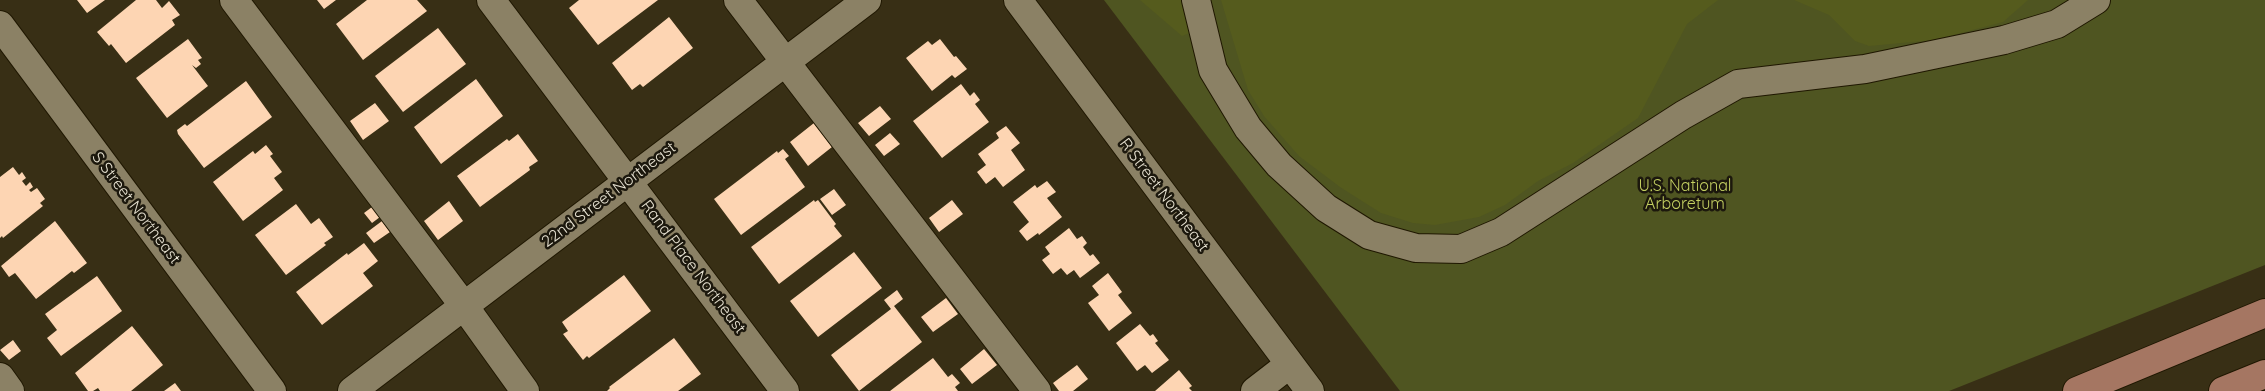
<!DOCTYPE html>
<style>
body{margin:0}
canvas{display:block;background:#382f15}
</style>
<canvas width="2265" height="391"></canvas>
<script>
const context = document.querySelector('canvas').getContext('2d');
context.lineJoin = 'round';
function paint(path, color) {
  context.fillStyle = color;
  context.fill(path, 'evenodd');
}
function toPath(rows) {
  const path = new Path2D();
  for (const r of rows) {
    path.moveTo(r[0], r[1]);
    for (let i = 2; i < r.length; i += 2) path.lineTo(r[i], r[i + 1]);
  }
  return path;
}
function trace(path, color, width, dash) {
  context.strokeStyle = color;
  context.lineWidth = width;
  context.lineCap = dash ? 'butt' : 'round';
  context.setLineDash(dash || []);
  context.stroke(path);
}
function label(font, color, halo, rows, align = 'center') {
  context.font = font + ' Quicksand,sans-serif';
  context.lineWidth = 5;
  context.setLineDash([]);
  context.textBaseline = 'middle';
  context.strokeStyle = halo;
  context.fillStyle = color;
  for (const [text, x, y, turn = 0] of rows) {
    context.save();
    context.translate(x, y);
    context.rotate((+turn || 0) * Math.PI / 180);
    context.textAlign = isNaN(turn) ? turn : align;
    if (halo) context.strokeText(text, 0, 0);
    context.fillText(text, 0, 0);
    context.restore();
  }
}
paint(toPath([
 [1104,0,2265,0,2265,265,1949,391,1400,391]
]), '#4f5521');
paint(toPath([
 [1140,0,1191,0,1195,31,1182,36],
 [1221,0,1718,0,1687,24,1638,118,1573,163,1538,181,1505,205,1479,217,1435,225,1413,223,1381,213,1340,187,1299,156,1264,116,1248,90],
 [1794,0,2028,0,2003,22,1934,40,1869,46,1855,41,1829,15]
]), '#555b1d');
paint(toPath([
 [77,0,105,0,87,13],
 [136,0,156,0,162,8,169,1,180,15,172,20,175,25,126,63,111,44,109,46,97,32],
 [317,0,336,0,324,9],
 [367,0,417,0,427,11,363,60,336,24],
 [579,0,658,0,598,45,569,8],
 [669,17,693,48,643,87,640,84,632,90,612,63],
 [438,28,466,64,403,112,375,76],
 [188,39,202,58,198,60,201,64,196,68,192,65,208,86,167,118,136,78],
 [940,39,954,57,956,56,967,69,955,78,952,75,932,91,906,58,928,41,932,45],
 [476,79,503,116,441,164,414,127],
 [246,81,272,117,204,168,178,134,177,130,185,124,187,126],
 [961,84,970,96,974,92,980,100,975,104,989,122,942,158,913,121],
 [375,103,389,121,363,140,350,121],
 [880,106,891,119,869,136,858,123],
 [814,123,832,147,808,166,790,142],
 [1006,126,1020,143,1011,150,1025,170,1003,187,995,177,986,184,977,172,986,165,978,154,999,138,996,133],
 [890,133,900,144,884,156,875,145],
 [518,134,538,161,529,167,530,170,480,207,457,176,507,139,509,141],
 [266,145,273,154,270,156,282,172,274,178,283,190,243,221,213,182,253,151,255,154],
 [783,149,789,156,785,159,805,187,741,235,714,199,777,151,778,153],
 [13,167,19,175,22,172,26,178,22,181,26,186,30,182,33,187,29,190,31,192,37,188,45,199,40,203,43,206,3,238,2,236,0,238,0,177],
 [1047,181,1056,192,1047,198,1062,217,1039,235,1038,233,1027,241,1019,231,1029,222,1013,202,1035,185,1037,188],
 [834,189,846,205,832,215,820,199],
 [814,200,815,202,818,200,836,224,834,226,842,236,779,284,751,247],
 [952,200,963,214,939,232,929,218],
 [449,201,463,221,438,240,424,221],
 [296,204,311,224,319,218,333,237,324,243,326,245,286,275,255,235],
 [372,207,380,217,372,223,364,213],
 [55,221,87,263,74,273,72,271,36,299,15,273,9,277,1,266],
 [382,221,390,232,374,243,366,233],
 [1069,228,1077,239,1082,236,1087,243,1083,247,1090,256,1093,254,1100,263,1080,278,1074,270,1067,275,1061,268,1053,274,1042,260,1050,254,1045,247],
 [364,243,378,261,363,273,373,286,322,325,296,292,347,253,348,255],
 [854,252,882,288,818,337,790,301],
 [1108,273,1122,292,1118,295,1132,313,1109,331,1088,303,1099,295,1092,286],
 [624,275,651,311,589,358,587,356,583,360,563,334,568,331,562,322],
 [97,276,122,311,61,356,47,338,57,330,45,314],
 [897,290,903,299,894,306,922,342,859,391,831,355,891,309,884,300],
 [946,298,958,314,933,332,921,317],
 [1140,324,1150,336,1153,334,1158,341,1155,343,1169,360,1152,373,1145,365,1137,371,1116,343],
 [132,326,163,365,131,391,100,391,98,388,93,391,88,391,75,373],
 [674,338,701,374,678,391,607,391,610,388,609,387],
 [13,340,21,351,9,360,0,350],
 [984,349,997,365,972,384,960,369],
 [933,358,948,377,952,374,960,383,955,387,958,391,890,391],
 [1077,365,1088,379,1073,391,1059,391,1053,383],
 [1179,370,1192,386,1189,388,1192,391,1155,391],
 [175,383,181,391,164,391]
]), '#fdd5b3');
const minor = toPath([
 [234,0,464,306,525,391],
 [491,0,785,391],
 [738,0,1037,391],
 [1018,0,1310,391],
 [1196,0,1213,70,1248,128,1279,165,1326,208,1369,235,1416,248,1461,249,1501,232,1683,115,1738,84,1865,69,2004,40,2057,24,2096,0],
 [0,25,272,391],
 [0,377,10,391],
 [352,391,867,0],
 [1255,391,1290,364]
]);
const major = toPath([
 [2077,391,2265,313],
 [2223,391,2265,374]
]);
trace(minor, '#1f1700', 30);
trace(major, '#1f1700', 30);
trace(minor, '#8b8165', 28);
trace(major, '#a57662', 28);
label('16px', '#c3cf61', '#1c180d', [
 ["U.S. National",1685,186],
 ["Arboretum",1685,204]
]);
label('16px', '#e7e2d2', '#1c180d', [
 ["22nd Street Northeast",609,195,-37],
 ["R Street Northeast",1164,195,53],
 ["S Street Northeast",136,208,53],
 ["Rand Place Northeast",693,267,53]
]);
</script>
